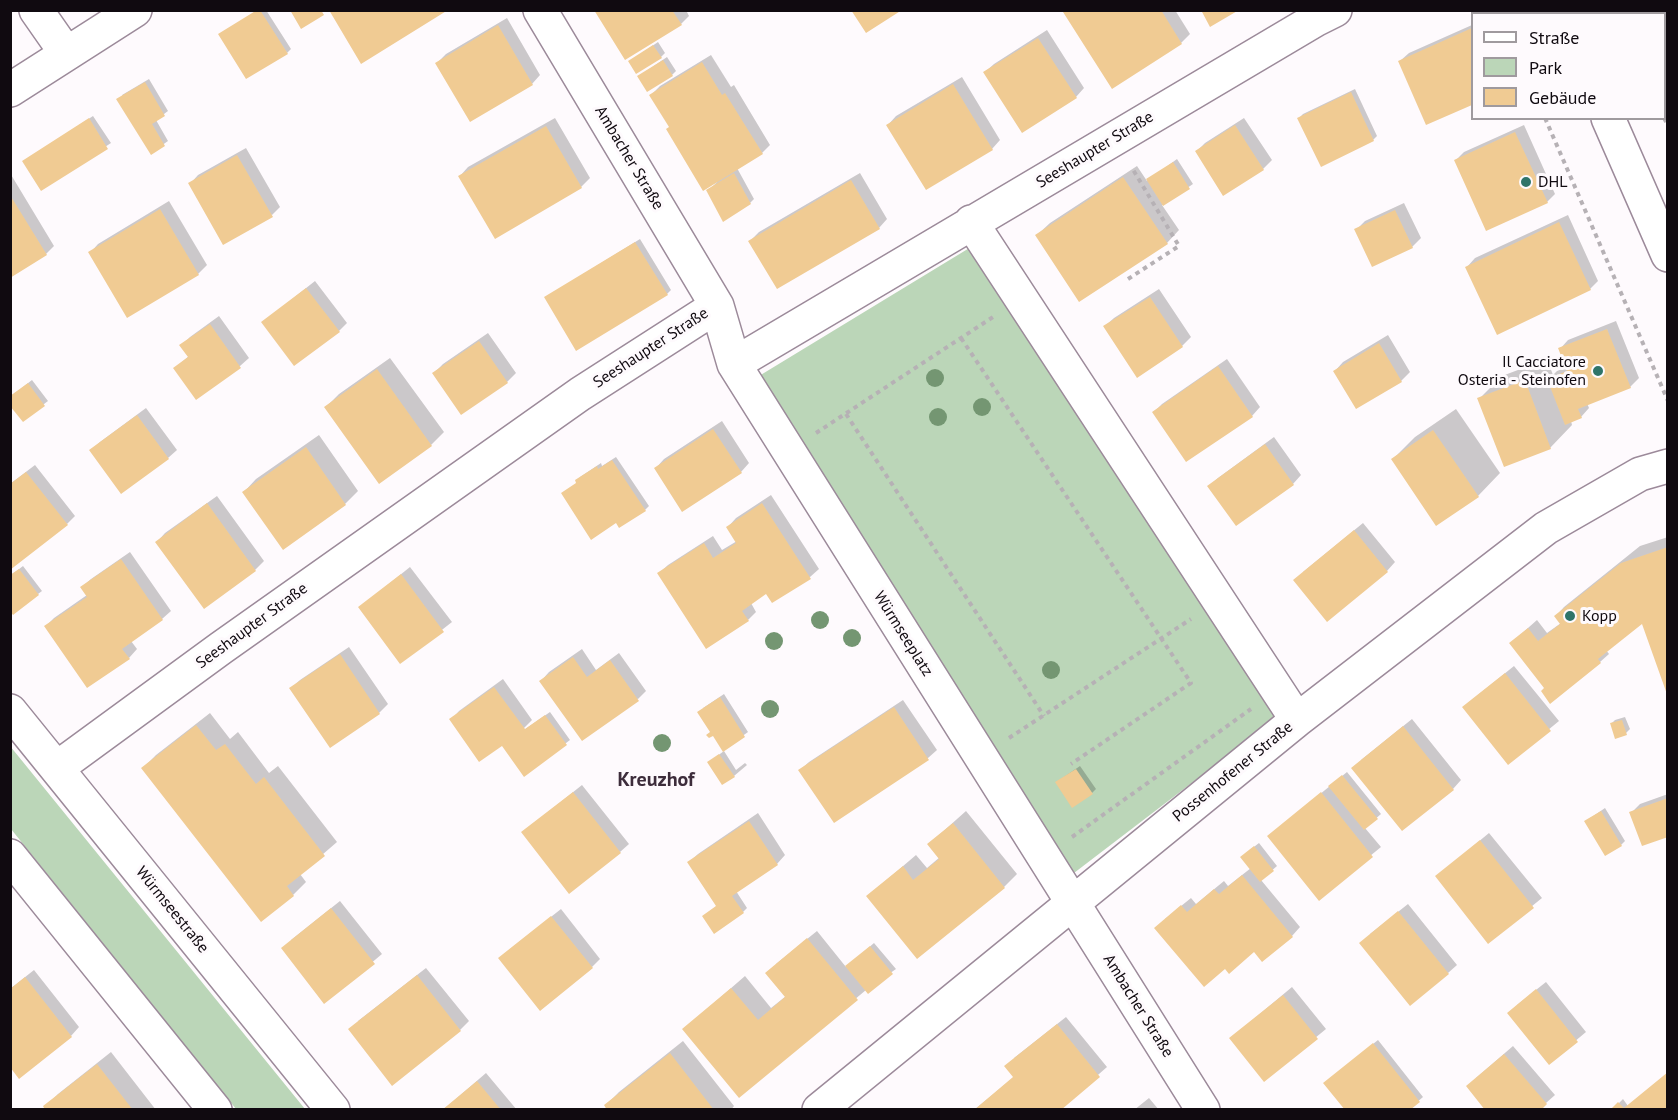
<!DOCTYPE html>
<meta charset="utf-8">
<style>
body{margin:0}
#map{position:relative;width:1678px;height:1120px;overflow:hidden;background:#fefafd;font-family:"PT Sans",sans-serif}
canvas{display:block}
.frame{position:absolute;inset:0;border:12px solid #100a10;pointer-events:none}
.legend{position:absolute;left:1471px;top:12px;width:195px;height:108px;box-sizing:border-box;background:#fefafd;border:2px solid #9f9a9e;margin:0;padding:8px 10px;list-style:none;font-size:18px;color:#100a10}
.legend li{display:flex;align-items:center;gap:12px;height:30px}
.legend b{width:30px;border:2px solid #9f9a9e}
</style>
<div id="map">
<canvas width="1678" height="1120"></canvas>
<div class="frame"></div>
<ul class="legend">
<li><b style="height:8px;background:#fff"></b>Straße</li>
<li><b style="height:16px;background:#bbd6b8"></b>Park</li>
<li><b style="height:16px;background:#f0cb93"></b>Gebäude</li>
</ul>
</div>
<script>
const context = document.querySelector('canvas').getContext('2d');
context.lineJoin = 'round';
function paint(path, color) {
  context.fillStyle = color;
  context.fill(path, 'evenodd');
}
function toPath(rows) {
  const path = new Path2D();
  for (const r of rows) {
    path.moveTo(r[0], r[1]);
    for (let i = 2; i < r.length; i += 2) path.lineTo(r[i], r[i + 1]);
  }
  return path;
}
function trace(path, color, width, dash) {
  context.strokeStyle = color;
  context.lineWidth = width;
  context.lineCap = dash ? 'butt' : 'round';
  context.setLineDash(dash || []);
  context.stroke(path);
}
function label(font, color, halo, rows, align = 'center') {
  context.font = font + ' "PT Sans",sans-serif';
  context.lineWidth = 6;
  context.setLineDash([]);
  context.textBaseline = 'middle';
  context.strokeStyle = halo;
  context.fillStyle = color;
  for (const [text, x, y, turn = 0] of rows) {
    context.save();
    context.translate(x, y);
    context.rotate((+turn || 0) * Math.PI / 180);
    context.textAlign = isNaN(turn) ? turn : align;
    if (halo) context.strokeText(text, 0, 0);
    context.fillText(text, 0, 0);
    context.restore();
  }
}
paint(toPath([
 [971,247,1278,717,1074,873,759,376],
 [10,746,305,1109,236,1109,11,829]
]), '#bbd6b8');
paint(toPath([
 [256,10,266,10,291,49,287,53],
 [596,10,686,10,689,16,681,24],
 [1067,10,1175,10,1190,34,1181,43,1113,87],
 [507,18,540,75,532,84,437,63,446,54],
 [1472,25,1472,104,1427,123,1400,61,1409,53],
 [1047,30,1084,88,1076,97,985,72,994,64],
 [658,42,665,53,661,57,630,61],
 [711,55,731,87,734,85,770,145,762,153,737,168,754,199,750,203,708,191,717,182,670,127,651,95,660,86],
 [667,57,676,71,672,75,639,76],
 [962,77,1000,140,992,149,888,125,896,116],
 [149,79,168,111,156,120,168,141,151,153,122,95],
 [1355,89,1377,136,1373,140,1299,118,1303,114],
 [93,116,111,143,41,189,24,161],
 [555,118,590,178,581,187,460,176,468,167],
 [1244,118,1272,160,1263,169,1197,151,1205,143],
 [1524,125,1555,194,1547,202,1456,160,1464,152],
 [246,148,280,207,272,215,190,184,198,175],
 [1177,159,1193,184,1162,205,1179,230,1167,243,1037,235,1050,223,1137,166,1147,181],
 [10,173,54,246,46,254,10,276],
 [860,173,887,219,879,228,750,241,759,232],
 [169,201,207,265,198,274,90,253,98,244],
 [1404,203,1421,238,1412,247,1356,230,1365,221],
 [1568,215,1598,281,1590,289,1467,267,1475,258],
 [640,239,671,290,667,294,546,297],
 [315,281,347,323,339,331,263,322],
 [1159,289,1191,337,1182,346,1138,375,1105,326,1114,318],
 [219,316,249,358,240,366,196,398,175,368,189,356,181,346,190,337],
 [1616,321,1639,378,1630,387,1587,403,1589,408,1581,417,1571,421,1572,425,1550,448,1479,399,1502,376,1547,359,1553,375,1557,371,1567,367,1560,349,1568,340],
 [488,333,516,373,507,382,434,373,443,364],
 [1388,335,1410,372,1401,381,1357,407,1335,371,1343,362],
 [390,358,444,432,431,445,326,407,339,394],
 [1227,359,1260,407,1252,416,1154,412,1162,404],
 [32,380,48,401,23,420,10,397],
 [146,408,177,450,168,458,91,450,100,442],
 [1456,409,1500,473,1478,496,1393,459,1415,437],
 [722,421,749,463,741,472,656,468,664,459],
 [319,435,358,491,345,504,283,548,244,492,256,479],
 [1274,437,1301,475,1293,484,1209,486,1218,478],
 [616,457,649,506,645,510,578,482,580,477,601,463,602,466],
 [35,465,75,516,67,524,10,484],
 [771,495,819,569,810,577,773,601,767,592,751,603,756,612,748,620,659,573,668,565,713,536,722,550,737,541,728,527,736,518],
 [217,496,264,561,255,570,204,607,157,542,165,533],
 [1363,523,1395,562,1387,571,1303,572],
 [1668,537,1668,694,1643,621,1606,650,1609,654,1600,662,1546,688,1511,643,1537,620,1547,633,1561,623,1556,616,1564,607,1640,546],
 [130,552,171,611,162,619,131,641,137,649,129,658,46,626,54,618,87,595,82,587,91,579],
 [23,566,42,591,38,594,10,576],
 [410,567,452,622,401,662,360,607],
 [349,647,388,704,379,713,330,746,291,688,300,680],
 [582,649,596,670,619,653,646,691,638,699,541,681,549,672],
 [1514,666,1559,721,1508,763,1473,699],
 [503,679,532,720,523,729,524,730,550,712,570,740,524,775,504,746,451,720,459,711],
 [724,694,748,732,723,750,712,732,703,708],
 [903,700,937,750,928,758,800,770,809,762],
 [210,713,230,739,238,732,269,773,278,766,337,842,300,874,306,882,293,895,143,768,156,755],
 [1625,717,1630,729,1626,733,1611,724,1615,720],
 [1412,719,1461,780,1453,789,1361,760],
 [724,751,736,770,745,763,747,765,734,776,709,762],
 [1080,766,1096,789,1092,793,1061,779],
 [1347,772,1381,814,1365,828,1381,847,1319,898,1269,836],
 [582,785,629,844,620,852,523,832],
 [1668,794,1668,835,1631,813,1640,804],
 [1605,808,1625,841,1621,845,1586,821],
 [966,811,1017,874,1004,887,917,957,868,896,916,855,927,868,940,857,929,844],
 [758,813,785,855,777,864,736,891,747,908,743,912,704,916,718,905,689,862,698,854],
 [1489,833,1542,898,1489,941,1437,876],
 [1259,843,1277,866,1261,880,1300,927,1292,936,1255,950,1165,919,1191,898,1196,904,1224,881,1228,886,1251,868,1246,853],
 [340,901,382,954,325,1002,291,940],
 [1408,904,1457,965,1448,973,1370,934],
 [561,909,600,959,592,967,509,950],
 [817,931,846,967,874,943,896,969,866,990,739,1096,684,1029,745,976,771,1008,786,996,776,964],
 [426,968,469,1021,460,1030,358,1021],
 [34,970,79,1027,71,1036,10,989],
 [1546,982,1586,1032,1549,1063,1517,1005],
 [1292,987,1326,1029,1264,1080,1231,1038],
 [1066,1017,1107,1067,1058,1110,974,1110,1014,1077,1014,1058],
 [1378,1040,1423,1097,1408,1110,1329,1079],
 [683,1041,734,1106,731,1110,609,1110,606,1105,619,1092],
 [1513,1046,1555,1095,1546,1103,1476,1078],
 [111,1052,156,1110,47,1110,45,1107,58,1094],
 [486,1073,517,1110,443,1110],
 [1149,1098,1159,1110,1134,1110],
 [1623,1099,1628,1106,1668,1110,1612,1110]
]), '#0003');
paint(toPath([
 [257,10,260,10,288,54,246,79,218,34],
 [290,10,321,10,324,15,301,29],
 [329,10,448,10,361,64],
 [594,10,672,10,682,25,625,60],
 [851,10,902,10,866,33],
 [1066,10,1161,10,1182,44,1112,89,1063,12],
 [1201,10,1239,10,1210,27],
 [498,25,533,85,470,122,435,63],
 [1472,28,1472,105,1426,125,1398,61],
 [1038,38,1077,98,1022,133,983,72],
 [653,45,662,58,636,74,628,61],
 [663,60,673,76,647,92,637,76],
 [702,62,722,95,725,93,763,154,703,191,666,129,669,127,649,95],
 [145,82,165,116,152,124,165,146,151,155,116,99],
 [953,84,993,150,926,190,886,125],
 [1351,92,1374,141,1321,167,1297,118],
 [89,118,108,149,41,191,22,161],
 [1235,125,1264,170,1223,196,1195,151],
 [546,126,582,188,495,239,458,176],
 [1515,132,1548,203,1486,231,1454,160],
 [237,155,273,217,223,245,188,183],
 [1173,162,1190,189,1163,206,1146,179],
 [734,173,751,204,723,222,706,190],
 [1123,177,1168,244,1079,302,1035,235],
 [851,180,880,229,777,289,748,241],
 [10,195,47,255,10,278],
 [160,209,199,275,127,318,88,252],
 [1395,210,1413,248,1372,267,1354,229],
 [1559,222,1591,290,1497,335,1465,267],
 [635,242,668,295,576,351,544,297],
 [306,288,340,332,294,366,261,322],
 [1150,297,1183,347,1137,378,1103,326],
 [210,324,241,368,196,400,173,368,188,357,179,345],
 [1607,329,1631,388,1578,409,1582,418,1565,425,1547,379,1567,371,1558,348],
 [479,341,508,383,461,415,432,373],
 [1379,343,1402,382,1356,409,1333,371],
 [1218,366,1253,417,1186,462,1152,412],
 [377,369,432,446,379,484,324,407],
 [1525,380,1551,449,1504,467,1477,398],
 [28,383,45,406,23,422,10,406,10,396],
 [137,415,169,459,121,494,89,450],
 [713,429,742,473,682,512,654,468],
 [1433,430,1479,497,1436,526,1391,459],
 [1265,444,1294,485,1236,526,1207,486],
 [306,447,346,505,283,550,242,492],
 [612,460,646,511,619,528,616,523,591,540,561,493,576,483,575,480,597,466,598,469],
 [26,472,68,525,10,570,10,484],
 [207,503,256,571,204,609,155,542],
 [762,503,811,579,772,603,766,594,742,611,749,621,706,649,657,573,704,543,713,558,736,543,726,527],
 [1354,530,1388,572,1327,622,1293,580],
 [1668,547,1668,697,1642,624,1598,659,1601,663,1550,704,1541,691,1544,688,1509,643,1528,628,1538,641,1560,624,1554,616,1621,563],
 [121,559,163,620,122,649,130,659,87,688,44,626,87,597,80,587],
 [19,569,39,595,13,615,10,611,10,575],
 [401,574,444,632,400,664,358,607],
 [340,654,380,714,330,748,289,688],
 [573,657,587,677,610,660,639,701,582,741,539,681],
 [1505,673,1551,731,1508,765,1462,707],
 [494,687,525,729,545,715,567,745,524,777,502,746,479,762,449,719],
 [720,697,745,737,723,752,713,736,709,738,706,735,710,732,697,712],
 [894,707,929,760,834,823,798,770],
 [1622,720,1627,735,1615,739,1610,723],
 [196,725,216,750,225,744,256,784,264,777,325,856,287,886,294,896,261,922,141,768],
 [1403,726,1454,790,1402,831,1351,768],
 [719,754,735,777,722,785,707,762],
 [1076,769,1093,794,1072,808,1055,782],
 [1342,775,1378,819,1364,830,1328,786],
 [573,792,621,853,569,894,521,832],
 [1321,792,1373,857,1319,901,1267,836],
 [1668,798,1668,837,1642,846,1629,812],
 [1601,811,1622,846,1605,856,1584,821],
 [749,821,778,865,732,896,744,913,714,934,702,916,716,906,687,862],
 [953,823,1005,888,917,959,866,896,903,866,913,880,939,859,927,844],
 [1480,840,1534,908,1488,944,1435,876],
 [1254,846,1274,871,1260,882,1240,857],
 [1242,875,1293,937,1262,962,1254,952,1229,974,1225,969,1204,987,1154,928,1181,905,1187,912,1214,889,1219,894],
 [331,908,375,964,324,1004,281,948],
 [1398,911,1449,974,1410,1006,1359,943],
 [551,916,593,968,540,1011,498,958],
 [807,938,858,1000,739,1098,682,1029,731,988,758,1020,785,997,765,973],
 [870,946,893,974,868,994,845,966],
 [417,975,461,1031,392,1086,348,1029],
 [25,977,72,1037,19,1079,10,1067,10,989],
 [1536,989,1578,1042,1549,1065,1507,1013],
 [1283,995,1318,1039,1264,1082,1229,1038],
 [1057,1024,1100,1077,1061,1110,974,1110,1013,1077,1004,1066],
 [1373,1043,1420,1102,1410,1110,1345,1110,1323,1083],
 [670,1053,714,1110,607,1110,604,1105],
 [1504,1054,1547,1104,1541,1110,1485,1110,1466,1086],
 [97,1064,133,1110,45,1110,43,1106],
 [1668,1072,1668,1110,1610,1110,1618,1102,1624,1108],
 [477,1081,501,1110,442,1110]
]), '#f0cb93');
const minor = toPath([
 [36,10,66,53],
 [540,10,717,306,734,364,1203,1110],
 [1559,10,1561,14],
 [10,90,135,10],
 [1608,118,1668,255],
 [971,222,1297,720],
 [734,364,1315,20,1335,10],
 [10,711,333,1110],
 [57,768,221,648,580,394,717,306],
 [10,856,215,1110],
 [819,1110,1297,720,1546,528,1640,474,1668,466]
]);
trace(minor, '#9c8a9a', 36);
trace(toPath([
 [1499,10,1500,14],
 [1617,10,1618,14],
 [1545,118,1668,401],
 [1664,118,1668,125],
 [1128,279,1179,246,1132,168],
 [961,338,1191,683,1071,764],
 [846,414,1044,716],
 [816,433,993,317],
 [1009,738,1191,619],
 [1072,837,1251,709]
]), '#b6b1b5', 4, [4.5, 4.5]);
trace(minor, '#fff', 33);
context.fillStyle = '#749672';
for (const [x, y] of [
 [935,378],
 [982,407],
 [938,417],
 [820,620],
 [852,638],
 [774,641],
 [1051,670],
 [770,709],
 [662,743]
]) {
  context.beginPath();
  context.arc(x, y, 9, 0, 2 * Math.PI);
  context.fill();
}
for (const [x, y, r, color] of [
 [1526,182,6,"#2f7469"],
 [1598,371,6,"#2f7469"],
 [1570,616,6,"#2f7469"]
]) {
  const dot = new Path2D();
  dot.arc(x, y, r, 0, 2 * Math.PI);
  context.fillStyle = color;
  context.fill(dot);
  trace(dot, '#fefafd', 2);
}
label('16px', '#100a10', '#fefafd', [
 ["Seeshaupter Straße",1095,150,-31],
 ["Ambacher Straße",629,158,59],
 ["Seeshaupter Straße",651,348,-33],
 ["Seeshaupter Straße",252,626,-36],
 ["Würmseeplatz",903,634,58],
 ["Possenhofener Straße",1233,772,-39],
 ["Würmseestraße",172,910,51],
 ["Ambacher Straße",1138,1006,58]
]);
label('16px', '#100a10', '#fefafd', [
 ["DHL",1538,182],
 ["Il Cacciatore",1586,362,"right"],
 ["Osteria - Steinofen",1586,380,"right"],
 ["Kopp",1582,616]
], 'left');
label('bold 20px', '#3d2d3b', '#fefafd', [
 ["Kreuzhof",656,780]
]);
</script>
